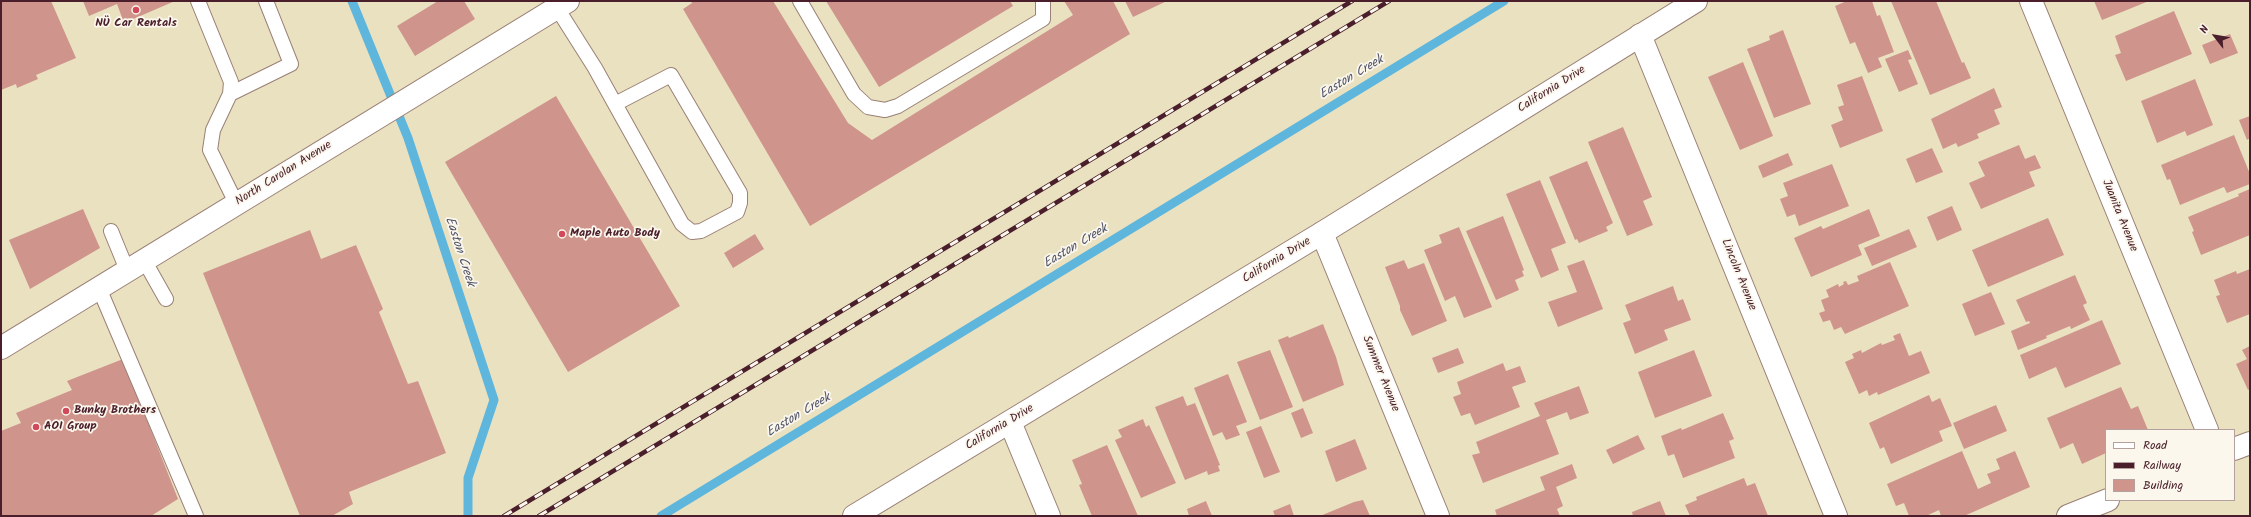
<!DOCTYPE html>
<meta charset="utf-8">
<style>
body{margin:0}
#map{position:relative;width:2251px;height:517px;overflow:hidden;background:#eae1c0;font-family:Kalam,sans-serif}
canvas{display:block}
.frame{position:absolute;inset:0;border:2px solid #4a1f2b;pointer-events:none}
.legend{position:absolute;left:2105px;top:429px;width:130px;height:72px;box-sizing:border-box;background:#fbf7ec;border:1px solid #b4a19f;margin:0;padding:5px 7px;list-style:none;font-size:12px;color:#4a1f2b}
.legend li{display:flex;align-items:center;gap:8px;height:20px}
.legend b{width:20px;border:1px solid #b4a19f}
.north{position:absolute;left:2195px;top:16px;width:40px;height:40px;-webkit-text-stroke:3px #fbf7ec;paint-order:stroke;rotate:301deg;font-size:11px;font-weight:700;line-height:16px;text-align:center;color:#4a1f2b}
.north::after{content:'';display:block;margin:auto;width:14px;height:18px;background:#4a1f2b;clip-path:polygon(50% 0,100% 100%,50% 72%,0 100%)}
</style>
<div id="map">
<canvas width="2251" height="517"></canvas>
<div class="frame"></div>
<ul class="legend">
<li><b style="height:5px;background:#fff"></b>Road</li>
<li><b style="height:5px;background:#4a1f2b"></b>Railway</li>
<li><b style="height:11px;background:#cf958d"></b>Building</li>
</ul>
<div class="north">N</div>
</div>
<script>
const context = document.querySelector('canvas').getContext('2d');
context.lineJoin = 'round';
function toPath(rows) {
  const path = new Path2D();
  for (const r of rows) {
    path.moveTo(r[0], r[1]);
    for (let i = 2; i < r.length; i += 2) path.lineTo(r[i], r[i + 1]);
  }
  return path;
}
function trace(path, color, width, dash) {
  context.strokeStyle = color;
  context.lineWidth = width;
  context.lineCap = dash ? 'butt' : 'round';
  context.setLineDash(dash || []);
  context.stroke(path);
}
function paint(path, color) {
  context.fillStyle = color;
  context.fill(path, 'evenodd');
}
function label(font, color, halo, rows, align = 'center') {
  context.font = font + ' Kalam,sans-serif';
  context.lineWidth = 3.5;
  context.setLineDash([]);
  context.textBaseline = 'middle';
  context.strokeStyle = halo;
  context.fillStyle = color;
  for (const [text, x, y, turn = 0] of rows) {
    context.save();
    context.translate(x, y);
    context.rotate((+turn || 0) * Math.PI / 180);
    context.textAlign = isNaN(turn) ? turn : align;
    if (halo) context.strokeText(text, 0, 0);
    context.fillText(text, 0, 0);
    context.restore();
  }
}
trace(toPath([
 [352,1,408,138,494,400,468,478,468,516],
 [661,516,1504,1]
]), '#5fb6dc', 9);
paint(toPath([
 [1,1,51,1,76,58,36,75,38,79,17,88,16,84,1,90],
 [83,1,175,1,124,23,117,4,89,16],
 [438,1,464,1,475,19,415,56,397,26],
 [691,1,773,1,848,123,872,140,1073,15,1064,1,1113,1,1130,34,810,226,683,9,692,3],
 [826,1,1010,1,1013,6,879,87],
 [1125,1,1167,1,1133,17],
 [1847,1,1872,1,1877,16,1880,15,1894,52,1878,58,1882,67,1868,73,1855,42,1850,44,1835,6],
 [1891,1,1936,1,1962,63,1964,62,1971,78,1930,95],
 [2094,1,2149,1,2102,20],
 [2174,11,2192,54,2126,81,2115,55,2121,53,2115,36],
 [1783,30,1811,104,1774,118,1747,49,1770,40,1769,36],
 [2230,34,2238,53,2210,64,2202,45],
 [1908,50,1912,59,1908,60,1918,84,1899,92,1885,59],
 [1743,62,1773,136,1740,150,1708,77],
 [1862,76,1883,131,1840,148,1831,125,1843,120,1838,107,1844,105,1837,85],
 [2195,79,2213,125,2187,136,2185,131,2157,143,2141,101],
 [1994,88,2002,107,1994,110,2000,124,1977,134,1979,138,1958,147,1956,143,1943,149,1931,119],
 [556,96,680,306,568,372,445,162],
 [2250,116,2250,138,2247,140,2239,120],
 [1623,127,1652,197,1643,201,1653,225,1627,236,1588,142],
 [2234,135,2250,174,2250,184,2227,193,2224,187,2180,205,2170,179,2167,180,2161,165],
 [2019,145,2025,159,2035,155,2041,168,2029,172,2035,186,1981,209,1969,183,1985,176,1978,162],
 [1932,148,1943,172,1916,183,1906,159],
 [1788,153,1793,165,1763,178,1758,166],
 [1587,161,1613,223,1606,227,1608,231,1579,243,1577,239,1575,240,1549,177],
 [1832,164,1849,206,1799,226,1795,214,1787,217,1780,199,1788,196,1783,183],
 [1540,180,1566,243,1551,249,1559,270,1541,278,1506,194],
 [2250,189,2250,235,2201,255,2192,232,2194,231,2188,217,2239,196,2238,194],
 [1952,206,1962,230,1937,241,1927,217],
 [83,209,100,248,30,289,9,240],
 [1869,209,1880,236,1858,245,1862,255,1811,277,1794,238,1821,226,1823,229],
 [1503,216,1524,270,1522,271,1524,276,1515,280,1519,290,1496,300,1466,231],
 [2048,218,2064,255,1988,287,1972,250],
 [1459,227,1492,307,1464,318,1455,296,1445,301,1424,250,1442,243,1439,235],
 [1909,229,1917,247,1872,266,1864,248],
 [310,230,321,259,356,245,383,309,379,312,408,384,418,381,446,453,349,492,353,504,332,516,300,516,203,273],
 [755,234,764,249,733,268,724,253],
 [1404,260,1408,269,1424,263,1447,321,1412,336,1400,310,1400,306,1385,267],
 [1584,260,1603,309,1558,327,1548,302,1577,292,1567,266],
 [1890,262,1909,306,1845,334,1841,327,1834,330,1830,320,1823,322,1819,313,1825,311,1821,300,1829,297,1826,290,1838,284,1839,287,1844,284,1843,282,1846,281,1848,285,1859,281,1857,276],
 [2250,269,2250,314,2227,323,2216,296,2220,295,2214,280,2236,271,2237,274],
 [2075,275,2087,303,2083,305,2090,320,2071,329,2070,326,2046,336,2047,338,2018,350,2011,331,2030,323,2029,321,2026,322,2016,300],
 [1673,286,1678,301,1683,299,1691,320,1664,330,1668,340,1635,354,1623,323,1631,320,1625,305],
 [1991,292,2005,324,1975,336,1962,304],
 [2102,320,2121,364,2065,388,2056,367,2029,379,2020,355],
 [1323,324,1336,357,1344,385,1303,402,1278,340,1288,336,1289,338],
 [1900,333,1909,356,1921,351,1930,373,1878,395,1877,392,1869,396,1867,390,1859,394,1845,362,1854,358,1852,354,1861,350,1862,353,1881,343,1882,345,1895,340,1893,336],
 [2250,346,2250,389,2248,390,2236,364,2247,359,2242,350],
 [1458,348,1464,363,1438,373,1432,358],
 [1270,350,1293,407,1260,420,1237,362],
 [1694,350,1712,396,1655,418,1638,372],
 [123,359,178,499,151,516,1,516,1,431,21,423,16,413,72,390,67,381],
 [1503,363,1506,371,1520,366,1526,382,1512,387,1520,407,1475,425,1470,413,1461,416,1453,397,1461,394,1457,382],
 [1228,374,1247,422,1236,426,1240,435,1226,440,1222,432,1213,436,1194,388],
 [1579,386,1589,413,1570,420,1567,412,1546,420,1559,454,1483,483,1472,455,1480,453,1476,442,1540,416,1534,403],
 [2121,387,2131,409,2138,406,2148,430,2106,430,2106,453,2082,464,2073,443,2060,449,2047,418],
 [1929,395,1932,402,1940,398,1952,426,1939,431,1943,441,1891,464,1884,447,1880,449,1869,423],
 [1183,396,1187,406,1195,403,1220,465,1218,466,1220,471,1208,475,1207,471,1185,480,1155,407],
 [1996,405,2007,431,1964,449,1953,423],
 [1303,408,1313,433,1301,438,1291,413],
 [1723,413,1734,439,1729,441,1735,458,1683,478,1674,454,1668,456,1661,436,1681,428,1682,430],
 [1143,419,1146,427,1149,425,1176,483,1141,498,1115,440,1122,437,1118,430],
 [1261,426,1280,472,1264,478,1246,432],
 [1638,435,1645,449,1613,464,1606,450],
 [1355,439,1367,469,1336,482,1325,451],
 [1107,445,1138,516,1092,516,1079,485,1082,484,1072,460],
 [1962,451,1978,489,1991,483,1987,474,2000,469,1996,459,2015,451,2030,487,1964,516,1941,516,1939,510,1926,516,1909,516,1904,503,1896,506,1887,484],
 [1572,464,1577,478,1556,487,1563,506,1557,509,1560,516,1497,516,1495,510,1545,490,1540,477],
 [1744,478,1747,486,1755,483,1768,516,1690,516,1685,505,1697,500,1696,497],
 [1363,500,1370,516,1320,516,1354,502],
 [1206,501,1212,516,1189,516,1187,509],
 [1660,501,1666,516,1633,516,1632,512],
 [1290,504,1294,516,1275,516,1273,511]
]), '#cf958d');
const service = toPath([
 [198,1,231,82,230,94,213,130,210,150,236,203],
 [800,1,854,94,868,107,885,110,898,106,1043,19,1043,1],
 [557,8,595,68,615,104,682,224,692,232,701,231,737,212,740,203,740,193,671,75,615,104],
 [230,94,291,64,266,1],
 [111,231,127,270],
 [144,260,166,299],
 [99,288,196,516]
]);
const minor = toPath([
 [2031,1,2207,430],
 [1640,35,1836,516],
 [1322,233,1438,516],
 [1,348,568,1],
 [1010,422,1049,516],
 [2234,449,2250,443],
 [2068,516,2108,500]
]);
const tertiary = toPath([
 [854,516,1322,233,1696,1]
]);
trace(service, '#9a8076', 16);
trace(minor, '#9a8076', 24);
trace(tertiary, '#9a8076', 24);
trace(service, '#fff', 14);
trace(minor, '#fff', 22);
trace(tertiary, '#fff', 22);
const rail = toPath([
 [504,516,1352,1],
 [539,516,1389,1]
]);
trace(rail, '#4a1f2b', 4.5);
trace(rail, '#fbf7ec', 3, [9]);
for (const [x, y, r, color] of [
 [136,10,4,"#d1495b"],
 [562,234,4,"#d1495b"],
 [66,411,4,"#d1495b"],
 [36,427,4,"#d1495b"]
]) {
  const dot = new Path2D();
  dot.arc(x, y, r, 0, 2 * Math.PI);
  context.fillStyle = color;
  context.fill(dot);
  trace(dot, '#fbf7ec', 1.5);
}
label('bold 12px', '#4a1f2b', '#fbf7ec', [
 ["NÜ Car Rentals",136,24,"center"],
 ["Maple Auto Body",570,234],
 ["Bunky Brothers",74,411],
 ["AOI Group",44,427]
], 'left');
label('12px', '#4a1f2b', '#fbf7ec', [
 ["California Drive",1552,90,-32],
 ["North Carolan Avenue",284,174,-32],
 ["Juanita Avenue",2119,216,68],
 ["California Drive",1277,261,-31],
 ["Lincoln Avenue",1738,275,68],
 ["Summer Avenue",1380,374,68],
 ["California Drive",1000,428,-31]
]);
label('italic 13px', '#515469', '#fbf7ec', [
 ["Easton Creek",1352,78,-31],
 ["Easton Creek",1076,247,-31],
 ["Easton Creek",459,252,72],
 ["Easton Creek",799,416,-31]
]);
</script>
